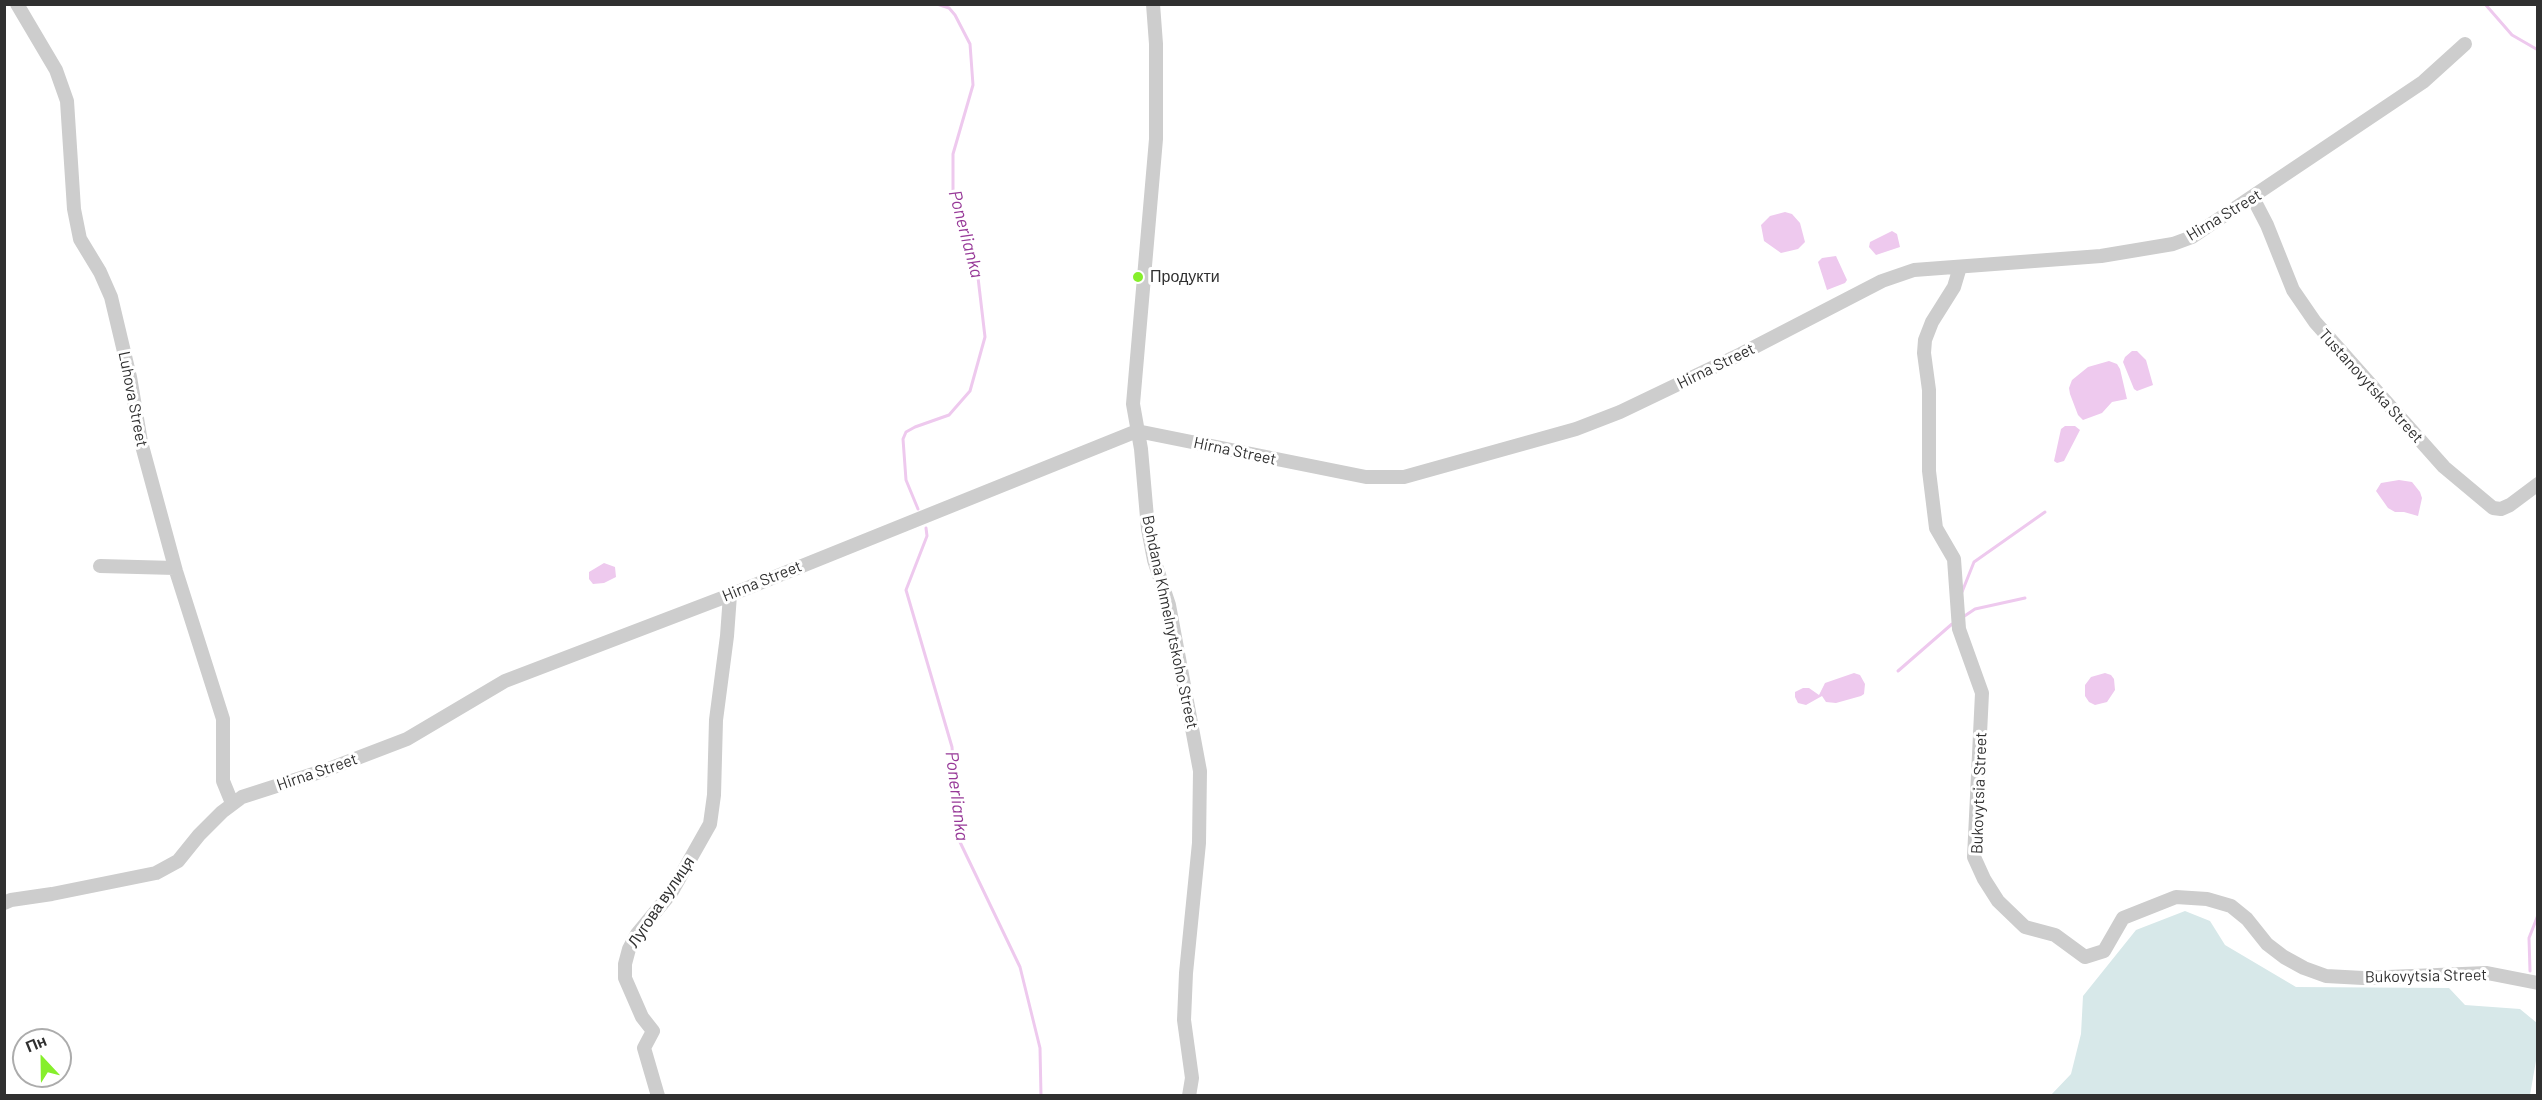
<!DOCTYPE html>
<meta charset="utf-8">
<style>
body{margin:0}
#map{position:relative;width:2542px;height:1100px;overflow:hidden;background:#fff;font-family:Barlow,sans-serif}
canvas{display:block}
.frame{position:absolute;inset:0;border:6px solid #303030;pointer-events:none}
.north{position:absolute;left:12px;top:1028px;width:60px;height:60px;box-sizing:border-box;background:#fff;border:2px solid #acacac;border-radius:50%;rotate:338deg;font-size:16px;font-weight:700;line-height:24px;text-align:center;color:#303030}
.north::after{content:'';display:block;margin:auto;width:21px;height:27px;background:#86ef2b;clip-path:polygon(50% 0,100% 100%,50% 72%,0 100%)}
</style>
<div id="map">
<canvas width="2542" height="1100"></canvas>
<div class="frame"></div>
<div class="north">Пн</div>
</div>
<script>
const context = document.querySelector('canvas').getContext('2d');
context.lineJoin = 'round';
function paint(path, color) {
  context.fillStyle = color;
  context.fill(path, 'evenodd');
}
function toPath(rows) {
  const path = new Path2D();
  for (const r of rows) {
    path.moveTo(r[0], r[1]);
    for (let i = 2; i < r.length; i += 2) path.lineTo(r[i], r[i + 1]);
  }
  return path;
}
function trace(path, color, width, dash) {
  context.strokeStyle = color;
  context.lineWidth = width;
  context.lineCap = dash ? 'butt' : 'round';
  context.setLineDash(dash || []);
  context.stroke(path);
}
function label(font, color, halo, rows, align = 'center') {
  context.font = font + ' Barlow,sans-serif';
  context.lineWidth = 6;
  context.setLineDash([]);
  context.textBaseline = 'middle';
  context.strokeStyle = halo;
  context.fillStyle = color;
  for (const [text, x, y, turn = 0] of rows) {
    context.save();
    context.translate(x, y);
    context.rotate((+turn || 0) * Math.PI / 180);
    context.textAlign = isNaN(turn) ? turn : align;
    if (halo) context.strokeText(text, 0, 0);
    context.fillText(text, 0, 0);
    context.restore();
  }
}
paint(toPath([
 [2185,911,2210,921,2225,945,2296,987,2449,988,2465,1005,2520,1009,2537,1023,2537,1055,2530,1095,2051,1095,2071,1074,2081,1034,2083,996,2136,930]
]), '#d7e8e9');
paint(toPath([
 [1785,212,1792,214,1800,223,1805,242,1798,249,1781,253,1764,241,1761,225,1770,216],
 [1892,231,1897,234,1900,247,1876,255,1869,247,1870,242],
 [1836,256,1847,280,1845,283,1827,290,1818,262,1822,258],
 [2132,351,2137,351,2146,360,2153,385,2137,391,2134,389,2123,362,2125,357],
 [2109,361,2117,364,2120,369,2127,399,2112,402,2102,413,2083,420,2078,415,2070,394,2069,388,2072,380,2088,367],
 [2065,426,2075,426,2080,430,2064,461,2057,463,2054,461,2061,429],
 [2399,480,2412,482,2420,492,2422,498,2418,516,2404,512,2395,512,2388,508,2376,491,2381,483],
 [604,563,615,567,616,577,604,583,593,584,589,579,589,572],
 [1854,673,1860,675,1865,684,1864,694,1861,696,1836,703,1826,702,1822,696,1806,705,1798,703,1795,697,1795,692,1803,688,1809,688,1819,695,1825,683],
 [2105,673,2111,675,2114,679,2115,690,2107,702,2095,705,2089,702,2085,696,2085,685,2091,677]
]), '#eec9ee');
trace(toPath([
 [2485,4,2512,35,2538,50],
 [918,509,906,480,903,439,906,432,915,427,949,415,970,391,985,337,977,269,953,194,953,154,973,85,970,44,955,15,949,8,937,4],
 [926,528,927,536,906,590,952,747,959,840,1020,967,1040,1048,1041,1096],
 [1962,592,1974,562,2045,512],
 [1963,617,1975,609,2025,598],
 [1898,671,1952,624],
 [2530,971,2529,938,2538,915]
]), '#eec9ee', 3);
trace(toPath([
 [17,4,56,70,67,101,74,209,80,239,100,272,111,297,130,377,141,442,176,571,223,719,223,781,232,803],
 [1153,4,1156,44,1156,139,1133,404,1141,449,1148,529,1154,560,1169,605,1200,771,1199,843,1186,973,1184,1020,1192,1078,1189,1096],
 [2253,198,2267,225,2293,290,2315,322,2444,467,2493,508,2501,509,2510,505,2538,484],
 [1960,267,1954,287,1932,322,1925,340,1924,353,1929,390,1929,471,1936,528,1954,559,1959,629,1982,693,1974,857,1984,879,1998,901,2025,927,2055,935,2085,957,2104,951,2123,918,2176,897,2207,899,2231,906,2247,919,2267,944,2284,957,2304,968,2326,976,2363,978,2487,973,2538,983],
 [100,566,175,568],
 [4,903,11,900,52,894,156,873,178,861,199,835,222,812,242,797,326,770,407,739,505,681,730,595,1137,431,1366,477,1404,477,1576,429,1620,412,1741,354,1882,281,1914,270,2101,256,2173,244,2192,237,2423,82,2465,44],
 [658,1096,644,1048,653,1031,642,1017,625,978,625,964,629,949,637,934,671,893,710,824,714,795,716,720,727,636,730,595]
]), '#cdcdcd', 14);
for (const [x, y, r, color] of [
 [1138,277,6,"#86ef2b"]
]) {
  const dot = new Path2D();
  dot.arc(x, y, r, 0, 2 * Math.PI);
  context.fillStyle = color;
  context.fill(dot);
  trace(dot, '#fff', 2);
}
label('16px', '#303030', '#fff', [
 ["Hirna Street",2224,215,-31],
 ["Hirna Street",1716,366,-26],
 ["Tustanovytska Street",2371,386,48],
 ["Luhova Street",133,399,79],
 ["Hirna Street",1235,451,12],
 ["Hirna Street",762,581,-22],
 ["Bohdana Khmelnytskoho Street",1170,622,78],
 ["Hirna Street",317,772,-19],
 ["Bukovytsia Street",1979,793,-88],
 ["Лугова вулиця",661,902,-56],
 ["Bukovytsia Street",2426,976,-1]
]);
label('16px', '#303030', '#fff', [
 ["Продукти",1150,277]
], 'left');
label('italic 18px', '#973998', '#fff', [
 ["Ponerlianka",966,234,75],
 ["Ponerlianka",957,796,83]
]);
</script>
